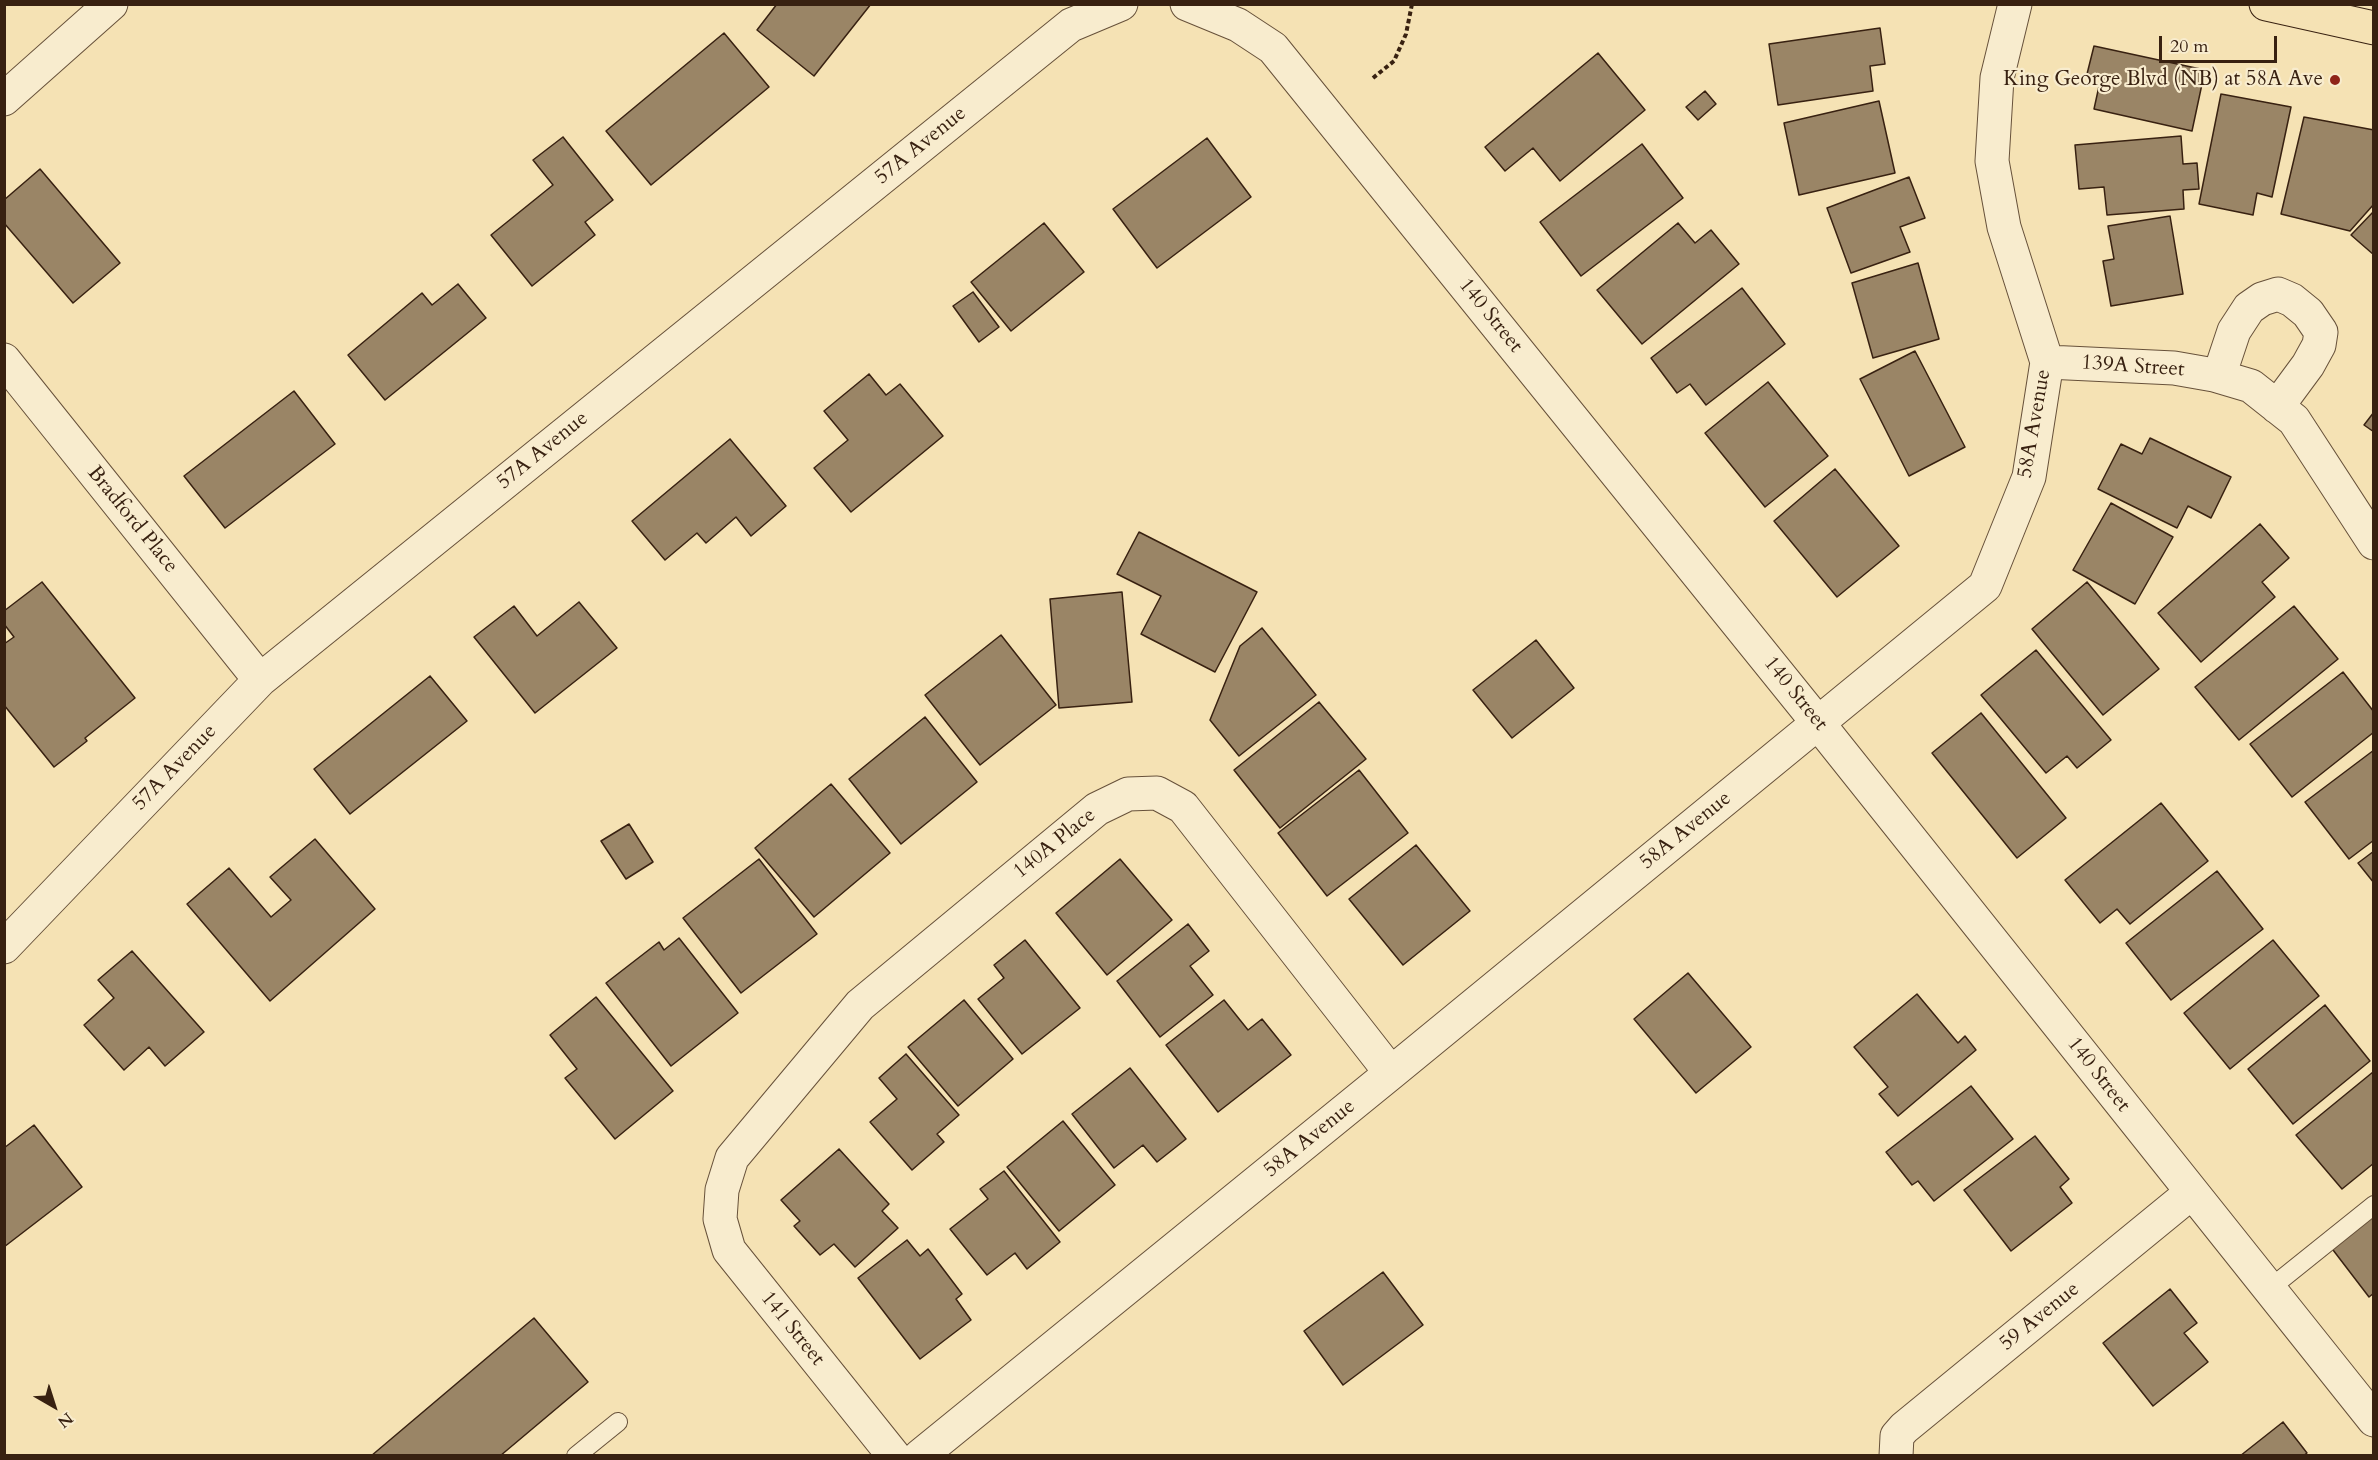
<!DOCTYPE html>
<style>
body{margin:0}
#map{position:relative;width:2378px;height:1460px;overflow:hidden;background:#f5e2b4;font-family:Cardo,serif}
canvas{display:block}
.frame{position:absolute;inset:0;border:6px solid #382111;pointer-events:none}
.north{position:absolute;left:24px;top:1376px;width:60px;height:60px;-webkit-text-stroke:4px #f8ecce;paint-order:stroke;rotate:141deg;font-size:16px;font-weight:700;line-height:24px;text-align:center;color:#382111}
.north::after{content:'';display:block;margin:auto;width:21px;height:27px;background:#382111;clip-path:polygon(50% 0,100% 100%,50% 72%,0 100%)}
.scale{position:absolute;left:2159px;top:36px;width:118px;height:27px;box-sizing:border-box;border:3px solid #382111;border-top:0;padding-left:8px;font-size:18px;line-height:21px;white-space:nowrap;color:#382111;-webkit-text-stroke:4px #f8ecce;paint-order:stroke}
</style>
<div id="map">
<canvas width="2378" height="1460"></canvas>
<div class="frame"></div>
<div class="north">N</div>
<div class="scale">20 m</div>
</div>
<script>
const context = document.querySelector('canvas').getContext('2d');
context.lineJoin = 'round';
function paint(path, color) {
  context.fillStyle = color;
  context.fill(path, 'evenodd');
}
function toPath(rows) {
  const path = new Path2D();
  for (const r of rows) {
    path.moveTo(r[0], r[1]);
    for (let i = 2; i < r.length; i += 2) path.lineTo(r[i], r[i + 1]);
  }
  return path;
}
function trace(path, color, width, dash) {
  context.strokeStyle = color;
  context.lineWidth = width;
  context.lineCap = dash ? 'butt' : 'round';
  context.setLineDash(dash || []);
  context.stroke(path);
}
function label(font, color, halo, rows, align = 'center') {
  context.font = font + ' Cardo,serif';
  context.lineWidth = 4.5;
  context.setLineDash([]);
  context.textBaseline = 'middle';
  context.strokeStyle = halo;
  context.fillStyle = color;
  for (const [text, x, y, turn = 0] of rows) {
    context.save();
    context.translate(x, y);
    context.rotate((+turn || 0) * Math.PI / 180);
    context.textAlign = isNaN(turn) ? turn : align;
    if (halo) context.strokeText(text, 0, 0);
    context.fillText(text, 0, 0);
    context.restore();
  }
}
const building = toPath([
 [777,4,871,4,814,76,757,30,777,4],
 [1880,28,1885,64,1870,66,1873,91,1778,105,1769,44,1880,28],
 [724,33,769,87,651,185,606,131,724,33],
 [2094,46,2205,70,2192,131,2094,109,2101,77,2087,74,2094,46],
 [1598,53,1645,110,1560,181,1533,148,1505,171,1485,147,1598,53],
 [1705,91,1716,104,1698,120,1686,107,1705,91],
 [2221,94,2291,107,2272,197,2257,193,2253,215,2199,204,2221,94],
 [1879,101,1895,173,1799,195,1784,123,1879,101],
 [2304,117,2374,130,2374,204,2350,231,2281,214,2304,117],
 [2181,136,2183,164,2197,163,2199,189,2183,190,2184,209,2107,215,2104,187,2079,189,2075,145,2181,136],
 [563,137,613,200,585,222,595,235,532,286,491,235,553,185,533,160,563,137],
 [1207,138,1251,197,1157,268,1113,209,1207,138],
 [1642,144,1683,198,1581,276,1540,222,1642,144],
 [40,169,120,263,73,303,4,223,4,200,40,169],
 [1909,177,1925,218,1900,227,1910,252,1851,273,1827,208,1909,177],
 [2374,211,2374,255,2351,235,2374,211],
 [2170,216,2183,294,2111,306,2103,261,2114,259,2108,226,2170,216],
 [1044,223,1084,272,1011,331,971,282,1044,223],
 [1678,223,1695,243,1711,230,1739,264,1642,344,1597,290,1678,223],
 [1918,263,1939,339,1873,358,1852,283,1918,263],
 [458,284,486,318,385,400,348,355,422,293,432,305,458,284],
 [1742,288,1785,344,1706,405,1690,384,1677,393,1651,358,1742,288],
 [973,292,999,327,979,342,953,306,973,292],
 [1915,351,1965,447,1909,476,1860,379,1915,351],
 [869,374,886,395,900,384,943,436,851,512,814,468,848,440,824,411,869,374],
 [1768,382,1828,456,1765,507,1705,433,1768,382],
 [294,391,335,444,225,528,184,476,294,391],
 [2374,412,2374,432,2364,425,2374,412],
 [2150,438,2231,477,2211,518,2188,506,2177,528,2098,489,2121,444,2142,454,2150,438],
 [730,439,786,506,751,536,736,517,706,543,697,533,665,560,632,521,730,439],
 [1835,469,1899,546,1837,597,1774,521,1835,469],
 [2111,503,2173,537,2135,604,2073,570,2111,503],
 [2260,524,2289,558,2262,582,2275,597,2201,662,2158,613,2260,524],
 [1139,532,1257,592,1215,672,1141,634,1161,596,1117,574,1139,532],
 [42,582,135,698,85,738,87,741,54,767,4,705,4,644,14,637,4,624,4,611,42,582],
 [2087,582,2159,669,2103,715,2032,629,2087,582],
 [1122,592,1132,702,1059,708,1050,599,1122,592],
 [579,602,617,648,535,713,474,637,514,606,537,636,579,602],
 [2294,606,2338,659,2239,740,2195,687,2294,606],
 [1262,628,1316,695,1239,756,1210,720,1240,646,1262,628],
 [1001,635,1056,705,980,765,925,695,1001,635],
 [1536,640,1574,688,1512,738,1473,690,1536,640],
 [2036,650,2111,740,2077,768,2067,756,2046,773,1981,695,2036,650],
 [2343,672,2374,712,2374,732,2292,797,2250,744,2343,672],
 [430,676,467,721,350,814,314,769,430,676],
 [1319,702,1366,759,1280,828,1234,770,1319,702],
 [1981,713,2066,818,2017,858,1932,753,1981,713],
 [925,717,977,782,901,844,849,779,925,717],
 [2374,750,2374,840,2349,859,2305,802,2374,750],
 [1359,770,1408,833,1327,896,1278,833,1359,770],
 [831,784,890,853,814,917,755,848,831,784],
 [2161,803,2208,861,2130,924,2117,909,2100,923,2065,880,2161,803],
 [629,824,653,862,626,879,601,841,629,824],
 [315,839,375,909,270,1001,187,904,229,868,271,917,291,900,270,877,315,839],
 [1416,845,1470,911,1403,965,1349,899,1416,845],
 [2374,851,2374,883,2358,863,2374,851],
 [759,859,817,934,741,993,683,918,759,859],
 [1120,859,1172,920,1107,975,1056,913,1120,859],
 [2217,871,2263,929,2171,1000,2126,943,2217,871],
 [1188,924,1209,951,1190,966,1213,995,1160,1037,1117,981,1188,924],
 [679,938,738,1013,671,1066,606,983,659,942,664,950,679,938],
 [1025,940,1080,1008,1022,1054,978,999,1004,978,994,965,1025,940],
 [2273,940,2319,996,2230,1069,2184,1013,2273,940],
 [132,951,204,1032,165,1066,149,1047,124,1070,84,1025,114,998,98,980,132,951],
 [1688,973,1751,1047,1696,1093,1634,1019,1688,973],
 [1917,994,1958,1043,1965,1036,1976,1050,1898,1116,1879,1094,1888,1087,1854,1047,1917,994],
 [596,997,673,1091,615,1139,565,1078,577,1069,550,1035,596,997],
 [964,1000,1013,1059,958,1106,908,1047,964,1000],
 [1224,1000,1248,1030,1262,1019,1291,1055,1218,1112,1166,1045,1224,1000],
 [2325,1005,2370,1061,2293,1124,2248,1069,2325,1005],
 [906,1054,959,1115,937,1134,944,1142,912,1170,870,1122,897,1099,879,1078,906,1054],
 [1130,1068,1186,1139,1157,1162,1143,1145,1114,1168,1072,1114,1130,1068],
 [2373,1072,2374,1163,2342,1189,2296,1135,2373,1072],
 [1971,1086,2013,1139,1934,1201,1918,1181,1912,1185,1886,1152,1971,1086],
 [1063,1121,1115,1185,1059,1231,1007,1167,1063,1121],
 [34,1125,82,1187,4,1247,4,1148,34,1125],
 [2035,1136,2069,1179,2060,1187,2072,1203,2011,1251,1964,1190,2035,1136],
 [839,1149,889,1204,882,1211,898,1228,855,1267,834,1244,820,1255,794,1226,800,1221,781,1200,839,1149],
 [1004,1171,1060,1242,1027,1269,1015,1253,987,1275,950,1229,988,1199,980,1189,1004,1171],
 [2374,1212,2374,1293,2369,1297,2330,1246,2374,1212],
 [907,1240,920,1256,928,1249,962,1294,956,1299,971,1320,920,1359,858,1278,907,1240],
 [1383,1272,1423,1325,1343,1385,1304,1331,1383,1272],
 [2170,1289,2197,1323,2184,1333,2208,1362,2153,1406,2103,1343,2170,1289],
 [534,1318,588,1382,500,1456,371,1456,534,1318],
 [2283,1422,2307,1453,2303,1456,2240,1456,2283,1422]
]);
paint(building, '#9a8566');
trace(building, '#382111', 1.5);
const lane = toPath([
 [2268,1290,2374,1205],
 [576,1456,618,1422]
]);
const street = toPath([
 [1187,4,1238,25,1273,48,1818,723,2374,1420],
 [4,99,111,4],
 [4,360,260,680],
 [2047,362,2174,368,2214,375,2251,386,2294,420,2374,543],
 [2219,376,2234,331,2249,308,2262,299,2278,294,2292,300,2308,313,2321,332,2319,345,2308,365,2277,407],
 [4,947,260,680,1071,25,1121,4],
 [894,1456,729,1250,720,1219,722,1190,732,1158,860,1005,1097,809,1128,794,1157,793,1183,807,1391,1073],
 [920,1456,1391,1073,1985,586,2029,477,2047,362,2004,227,1992,161,1997,78,2015,4],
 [1896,1456,1897,1436,1904,1428,2191,1193]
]);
const primary = toPath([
 [2266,4,2374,28]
]);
trace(lane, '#67513a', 20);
trace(street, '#67513a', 35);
trace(primary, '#382111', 35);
trace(toPath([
 [1373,78,1394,61,1406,34,1412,4]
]), '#382111', 4, [4.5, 3]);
trace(lane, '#f8ecce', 18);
trace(street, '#f8ecce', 33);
trace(primary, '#f5e2b4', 33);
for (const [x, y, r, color] of [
 [2335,80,6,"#8f2418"]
]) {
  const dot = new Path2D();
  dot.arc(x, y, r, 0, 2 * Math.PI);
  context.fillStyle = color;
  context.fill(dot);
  trace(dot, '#f8ecce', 2);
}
label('21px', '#382111', '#f8ecce', [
 ["King George Blvd (NB) at 58A Ave",2323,80]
], 'right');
label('21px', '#382111', '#f8ecce', [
 ["57A Avenue",921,146,-39],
 ["140 Street",1490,316,51],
 ["139A Street",2133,367,4],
 ["58A Avenue",2035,424,-80],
 ["57A Avenue",543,451,-39],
 ["Bradford Place",132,520,51],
 ["140 Street",1795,694,51],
 ["57A Avenue",175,768,-46],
 ["58A Avenue",1686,831,-39],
 ["140A Place",1055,844,-39],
 ["140 Street",2098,1075,52],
 ["58A Avenue",1310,1139,-39],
 ["59 Avenue",2040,1317,-39],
 ["141 Street",792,1329,51]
]);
</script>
